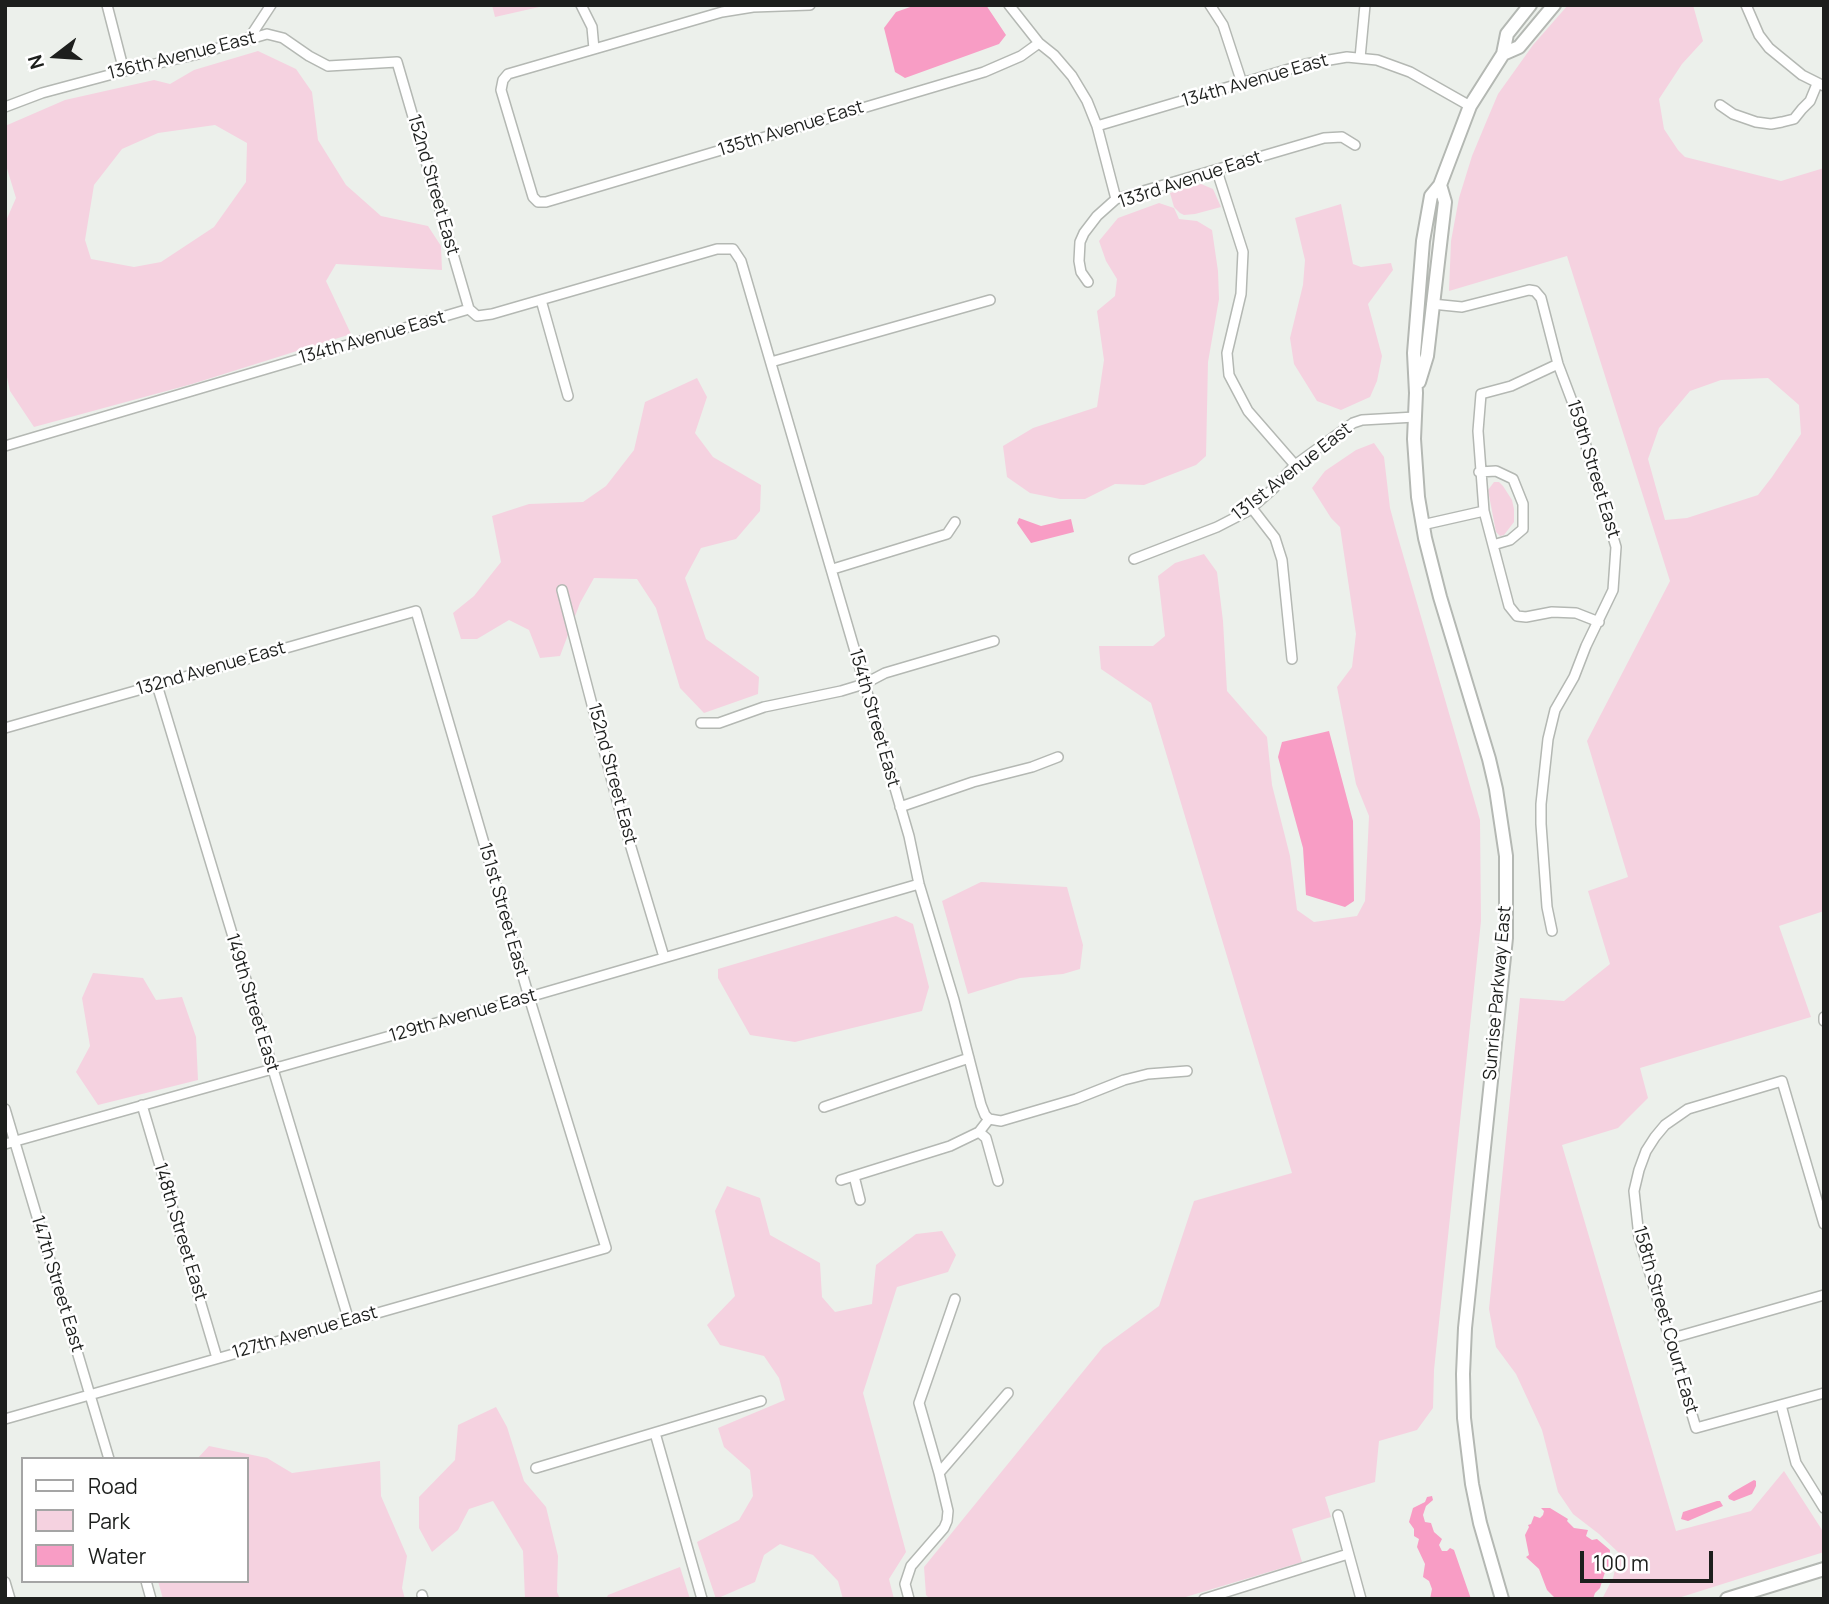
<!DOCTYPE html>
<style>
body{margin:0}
#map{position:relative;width:1829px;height:1604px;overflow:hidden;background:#ecf0eb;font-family:Manrope,sans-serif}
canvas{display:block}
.frame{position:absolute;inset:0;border:7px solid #1d1f1d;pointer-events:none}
.legend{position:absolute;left:21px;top:1457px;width:228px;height:126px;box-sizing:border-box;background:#fff;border:2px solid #a5a5a5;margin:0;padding:9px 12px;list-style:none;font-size:21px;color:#1d1f1d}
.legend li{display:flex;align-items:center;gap:14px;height:35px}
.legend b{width:35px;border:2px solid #a5a5a5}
.north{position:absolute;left:21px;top:21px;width:70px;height:70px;-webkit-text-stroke:5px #fff;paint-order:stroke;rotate:253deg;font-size:19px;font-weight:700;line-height:28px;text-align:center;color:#1d1f1d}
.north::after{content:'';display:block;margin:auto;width:24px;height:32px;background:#1d1f1d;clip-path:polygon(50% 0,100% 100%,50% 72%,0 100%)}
.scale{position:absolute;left:1580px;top:1551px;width:133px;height:32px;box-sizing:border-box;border:4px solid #1d1f1d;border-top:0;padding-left:9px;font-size:21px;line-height:24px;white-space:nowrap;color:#1d1f1d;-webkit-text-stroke:5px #fff;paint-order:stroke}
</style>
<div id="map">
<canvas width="1829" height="1604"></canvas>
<div class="frame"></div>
<ul class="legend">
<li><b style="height:9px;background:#fff"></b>Road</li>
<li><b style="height:19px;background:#f5d2e0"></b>Park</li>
<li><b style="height:19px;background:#f89dc5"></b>Water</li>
</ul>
<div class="north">N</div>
<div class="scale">100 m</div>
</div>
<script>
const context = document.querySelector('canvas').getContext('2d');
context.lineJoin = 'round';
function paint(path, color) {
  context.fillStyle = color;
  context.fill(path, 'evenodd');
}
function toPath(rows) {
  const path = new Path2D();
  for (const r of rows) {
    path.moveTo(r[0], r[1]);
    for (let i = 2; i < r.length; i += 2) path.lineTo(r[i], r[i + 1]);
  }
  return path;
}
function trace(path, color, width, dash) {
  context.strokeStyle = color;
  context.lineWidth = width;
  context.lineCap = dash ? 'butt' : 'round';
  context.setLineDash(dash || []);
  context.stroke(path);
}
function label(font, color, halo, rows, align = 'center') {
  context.font = font + ' Manrope,sans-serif';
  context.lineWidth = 5;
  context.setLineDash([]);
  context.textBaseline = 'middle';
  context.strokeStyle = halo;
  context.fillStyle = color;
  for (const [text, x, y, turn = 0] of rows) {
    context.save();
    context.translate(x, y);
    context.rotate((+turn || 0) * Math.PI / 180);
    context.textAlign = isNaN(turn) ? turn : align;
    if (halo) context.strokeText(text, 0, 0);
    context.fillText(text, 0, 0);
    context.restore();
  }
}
paint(toPath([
 [492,5,548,5,495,17],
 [1568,5,1693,5,1703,41,1682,64,1659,99,1664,129,1678,150,1685,157,1781,181,1824,168,1824,911,1779,926,1811,1017,1640,1068,1648,1098,1618,1128,1562,1145,1676,1531,1751,1511,1784,1471,1824,1533,1824,1552,1675,1599,1602,1599,1613,1578,1619,1553,1599,1534,1573,1514,1558,1492,1542,1430,1516,1374,1496,1347,1489,1309,1520,998,1564,1001,1610,964,1588,891,1628,877,1587,741,1670,581,1567,256,1449,291,1451,241,1459,198,1472,156,1487,120,1498,94,1533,45],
 [1768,378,1799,405,1801,434,1772,477,1758,495,1687,518,1665,520,1648,459,1659,428,1690,391,1721,380],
 [258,51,296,69,312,92,318,140,346,185,381,216,428,226,441,246,442,270,336,264,326,281,351,334,192,384,34,427,10,391,5,368,5,223,16,198,5,162,5,126,65,100,154,80,170,84,194,70],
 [215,125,247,143,246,182,214,227,161,262,134,267,91,259,85,240,94,185,122,149,158,133],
 [1201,184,1213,189,1221,207,1195,214,1184,215,1180,213,1174,207,1170,193],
 [1159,203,1174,208,1179,219,1197,221,1212,230,1218,271,1219,299,1208,362,1206,456,1196,465,1144,485,1115,484,1085,499,1060,499,1030,493,1007,477,1003,446,1033,428,1097,407,1104,360,1097,311,1115,296,1117,279,1106,261,1099,241,1118,218],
 [1341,204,1353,264,1361,267,1391,263,1393,270,1368,304,1382,356,1377,381,1370,397,1341,410,1317,401,1294,364,1290,338,1303,285,1305,260,1295,218],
 [697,378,707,397,695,433,713,457,761,485,760,511,736,539,701,548,685,578,706,639,759,677,758,694,704,713,680,688,656,608,637,579,594,578,580,603,560,656,540,658,529,630,509,620,477,639,461,639,453,613,474,596,501,562,492,516,529,504,583,502,606,486,634,450,645,402],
 [1374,443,1384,457,1390,508,1397,534,1480,820,1481,921,1434,1370,1433,1408,1417,1430,1379,1441,1375,1482,1325,1497,1331,1517,1292,1529,1302,1562,1179,1599,930,1599,926,1595,924,1567,1103,1347,1159,1306,1194,1201,1292,1173,1151,703,1101,669,1099,646,1153,646,1165,636,1158,576,1175,563,1204,554,1217,572,1223,621,1227,691,1267,737,1272,785,1290,856,1297,910,1314,922,1357,916,1365,901,1369,816,1356,784,1337,687,1352,667,1356,634,1340,527,1331,518,1312,488,1325,471,1356,450],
 [1494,482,1499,482,1503,486,1512,500,1514,509,1514,522,1504,535,1500,536,1496,532,1488,490],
 [981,882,1067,887,1083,945,1080,969,1063,974,1020,978,968,994,942,901],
 [896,916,913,924,929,987,922,1011,795,1042,750,1035,718,978,718,969],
 [93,973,143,978,156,1000,182,997,196,1037,198,1080,98,1105,76,1072,90,1046,82,998],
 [727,1186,760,1198,770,1235,820,1263,822,1297,835,1312,872,1304,876,1265,916,1234,942,1231,956,1255,948,1272,897,1287,863,1393,906,1552,889,1579,894,1599,843,1599,838,1581,813,1555,780,1544,764,1555,755,1582,716,1599,697,1542,739,1520,753,1496,750,1470,724,1447,718,1428,785,1400,779,1378,764,1356,720,1345,707,1325,735,1296,715,1211],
 [496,1407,507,1427,524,1481,546,1507,558,1556,557,1592,560,1599,525,1599,523,1551,493,1501,469,1509,458,1530,432,1552,419,1528,419,1497,455,1460,458,1425],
 [209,1446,267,1458,292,1473,380,1461,381,1496,407,1556,402,1588,405,1599,163,1599,158,1581,247,1581,247,1459,197,1459],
 [680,1567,690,1599,606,1599,608,1595]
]), '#f5d2e0');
paint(toPath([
 [916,5,986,5,1006,35,999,44,905,78,895,72,884,28,896,12],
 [1019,518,1041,526,1071,519,1074,532,1031,543,1017,523],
 [1329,731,1353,821,1354,901,1345,907,1306,895,1303,848,1278,757,1282,742],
 [1754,1480,1756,1481,1756,1486,1752,1494,1734,1501,1729,1499,1728,1496,1733,1492],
 [1432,1496,1433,1500,1426,1506,1423,1515,1425,1522,1431,1523,1434,1532,1442,1539,1439,1545,1442,1551,1447,1551,1450,1548,1454,1550,1471,1599,1430,1599,1432,1589,1429,1581,1423,1577,1425,1564,1417,1547,1419,1539,1414,1536,1414,1529,1409,1522,1413,1508,1425,1502,1427,1497],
 [1717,1501,1720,1501,1723,1506,1688,1521,1681,1519,1683,1512],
 [1541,1508,1550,1508,1568,1519,1567,1521,1574,1528,1588,1530,1586,1536,1592,1540,1597,1539,1610,1550,1609,1569,1605,1572,1600,1588,1595,1593,1593,1599,1556,1599,1547,1590,1539,1569,1526,1557,1529,1555,1525,1535,1529,1527,1528,1525,1531,1524,1534,1516,1540,1518,1543,1515,1544,1511]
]), '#f89dc5');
const street = toPath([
 [107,5,124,71],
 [581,5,592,27,594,49],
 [810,5,753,7,722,12,508,74,503,80,501,90,533,197,538,202,546,202,984,72,1021,56,1039,43],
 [1009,5,1039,43,1054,55,1072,76,1087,101,1097,126,1116,199],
 [1210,5,1223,25,1242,83],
 [1746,5,1759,35,1769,48,1802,75,1824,86],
 [248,40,271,5],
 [1360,58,1365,5],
 [1720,105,1733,114,1756,122,1771,124,1782,122,1794,119,1802,109,1810,101,1817,84],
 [5,107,42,93,124,71,194,55,267,34,283,38,309,56,328,66,397,62,469,309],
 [1097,126,1306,64,1347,57,1377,60,1410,72,1470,106],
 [1217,171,1243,252,1241,294,1227,353,1229,375,1248,411,1295,465],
 [1088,282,1081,272,1079,261,1080,242,1084,233,1097,216,1116,199,1324,138,1342,137,1355,145],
 [541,300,568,396],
 [1432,304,1462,307,1529,290,1535,291,1541,298,1558,364,1575,409,1616,547,1613,590,1586,646,1574,677,1555,710,1548,739,1541,804,1541,824,1547,907,1552,931],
 [469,309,477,316,492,314,717,249,733,249,741,261,909,836,919,884,954,1000,981,1105,985,1115,989,1119,979,1132,950,1146,841,1180],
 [771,362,990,300],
 [1558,364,1511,386,1481,394,1478,431,1484,511,1509,606,1517,616,1526,617,1552,612,1576,613,1599,622],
 [5,446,469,309],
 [1479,472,1496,471,1513,479,1523,504,1523,529,1510,540,1493,545],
 [1251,507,1275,538,1282,560,1292,659],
 [1422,525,1484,511],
 [1134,559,1217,527,1248,511,1274,488,1295,465,1353,423,1362,420,1415,417],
 [833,569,947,534,955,522],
 [562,590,618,804,664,957],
 [157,685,349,1321],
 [701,723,719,723,764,707,841,691,864,684,885,673,994,641],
 [5,728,416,611,529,997,606,1248,5,1419],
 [900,807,973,782,1032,767,1058,757],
 [1824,1017,1824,1021],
 [142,1105,217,1358],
 [824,1107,969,1058],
 [5,1109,109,1459],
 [989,1119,1001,1121,1076,1099,1124,1080,1148,1074,1187,1071],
 [979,1132,986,1138,998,1181],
 [5,1144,529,997,919,884],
 [854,1176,860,1200],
 [1824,1224,1782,1081,1688,1109,1665,1125,1655,1137,1646,1151,1639,1170,1634,1191,1639,1237,1696,1428,1824,1393],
 [1669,1339,1824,1295],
 [1781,1405,1796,1463,1824,1508],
 [655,1433,702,1599],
 [536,1468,761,1401],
 [939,1473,1008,1393],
 [1338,1515,1361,1599],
 [146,1581,151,1599],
 [5,1582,10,1599],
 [422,1595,423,1599],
 [909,1599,905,1584,911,1566,944,1528,947,1521,948,1511,939,1473,919,1403,955,1299],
 [1204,1599,1348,1554]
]);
const secondary = toPath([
 [1503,54,1519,47,1554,5],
 [1419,382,1427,356,1445,202,1440,185],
 [1502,1599,1480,1523,1472,1484,1464,1418,1463,1374,1465,1328,1506,938,1506,856,1496,789,1489,759,1440,597,1425,538,1418,497,1414,439,1416,393,1414,353,1423,241,1431,196,1440,185,1470,106,1503,54,1507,34,1530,5],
 [1727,1599,1824,1569]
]);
trace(street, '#b4b8b3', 12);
trace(secondary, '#b4b8b3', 16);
trace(street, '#fff', 9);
trace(secondary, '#fff', 12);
label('18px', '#1d1f1d', '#fff', [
 ["136th Avenue East",182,56,-14],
 ["134th Avenue East",1255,81,-16],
 ["135th Avenue East",791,129,-17],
 ["133rd Avenue East",1190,180,-18],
 ["152nd Street East",433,185,74],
 ["134th Avenue East",372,338,-16],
 ["159th Street East",1593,469,73],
 ["131st Avenue East",1292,472,-38],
 ["132nd Avenue East",211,669,-16],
 ["154th Street East",874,718,74],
 ["152nd Street East",612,774,75],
 ["151st Street East",503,910,74],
 ["Sunrise Parkway East",1498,993,-85],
 ["149th Street East",252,1003,73],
 ["129th Avenue East",463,1016,-16],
 ["148th Street East",180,1232,73],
 ["147th Street East",57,1284,73],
 ["158th Street Court East",1665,1320,74],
 ["127th Avenue East",305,1333,-16]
]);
</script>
